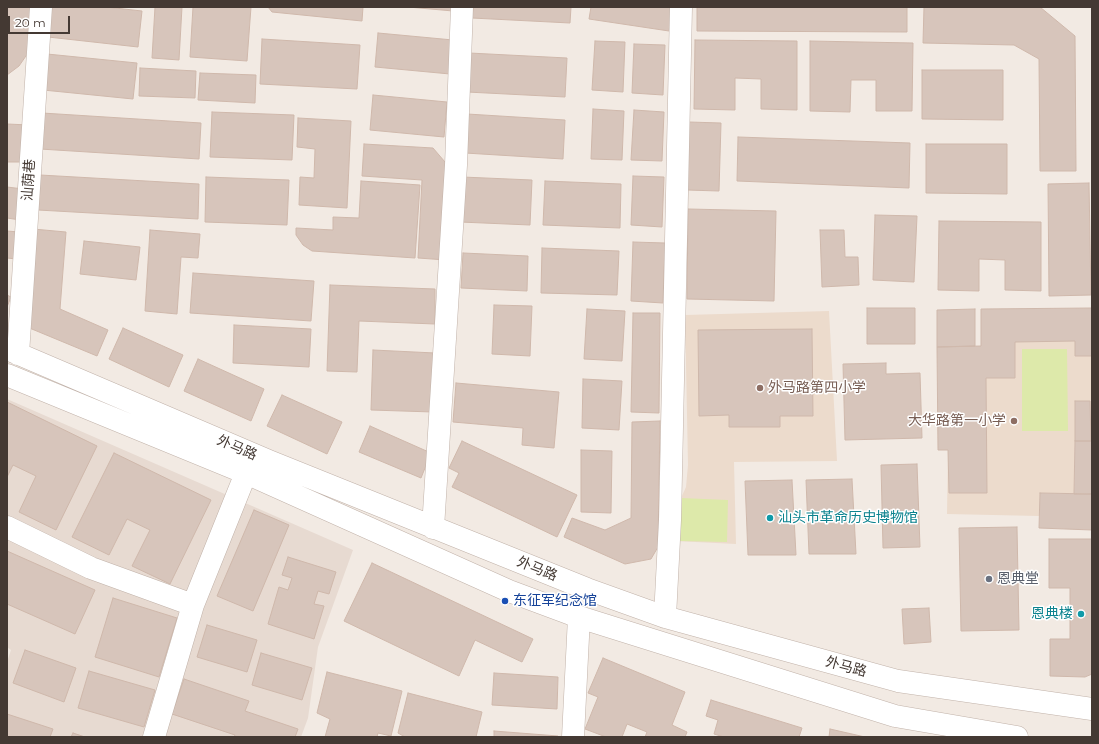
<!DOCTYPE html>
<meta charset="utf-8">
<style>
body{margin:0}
#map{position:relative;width:1099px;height:744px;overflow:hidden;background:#f2eae3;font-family:Montserrat,sans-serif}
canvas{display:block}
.frame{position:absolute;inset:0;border:8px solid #443933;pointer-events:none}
.scale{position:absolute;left:8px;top:16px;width:62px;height:18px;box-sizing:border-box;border:2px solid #443933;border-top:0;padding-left:5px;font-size:12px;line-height:14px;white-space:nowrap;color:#443933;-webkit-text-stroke:3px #fff;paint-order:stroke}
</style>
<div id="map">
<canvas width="1099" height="744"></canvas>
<div class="frame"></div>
<div class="scale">20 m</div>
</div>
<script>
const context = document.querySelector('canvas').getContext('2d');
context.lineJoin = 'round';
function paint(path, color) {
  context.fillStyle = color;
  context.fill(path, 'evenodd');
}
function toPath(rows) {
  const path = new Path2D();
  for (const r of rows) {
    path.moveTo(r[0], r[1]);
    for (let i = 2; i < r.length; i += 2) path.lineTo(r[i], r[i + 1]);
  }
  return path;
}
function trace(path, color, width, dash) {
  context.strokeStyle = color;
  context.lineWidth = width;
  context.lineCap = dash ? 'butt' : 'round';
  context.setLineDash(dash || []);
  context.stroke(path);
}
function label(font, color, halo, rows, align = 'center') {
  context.font = font + ' Montserrat,"Noto Sans SC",sans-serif';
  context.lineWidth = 3;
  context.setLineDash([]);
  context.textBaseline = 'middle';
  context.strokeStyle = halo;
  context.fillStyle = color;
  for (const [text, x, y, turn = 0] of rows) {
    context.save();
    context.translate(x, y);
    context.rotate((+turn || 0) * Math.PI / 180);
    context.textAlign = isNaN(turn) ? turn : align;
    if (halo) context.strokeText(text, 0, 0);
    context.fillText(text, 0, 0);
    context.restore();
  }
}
paint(toPath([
 [7,399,353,550,318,647,308,718,301,737,7,737,7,662,11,650,7,647]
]), '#e7dad1');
paint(toPath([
 [1092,308,1091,441,1075,441,1074,494,1040,493,1039,516,947,514,948,450,938,450,937,347,981,346],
 [829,311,837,461,734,462,736,544,675,541,681,498,686,487,688,465,685,315]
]), '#ecdbcc');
paint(toPath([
 [1022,349,1067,349,1068,431,1022,431],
 [681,498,728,500,727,542,680,541]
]), '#dde9aa');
const building = toPath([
 [7,7,33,7,28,53,19,66,7,75,7,7],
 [51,7,106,7,142,11,138,47,48,37,51,7],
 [155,7,182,7,179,60,152,58,155,7],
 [193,7,251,7,247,61,190,57,193,7],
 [268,7,363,7,362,21,272,12,268,7],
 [408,7,453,7,453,11,408,7],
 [473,7,571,7,570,23,472,18,473,7],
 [591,7,673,7,669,31,589,19,591,7],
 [697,7,907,7,907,32,697,31,697,7],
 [924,7,1040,7,1075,36,1076,171,1040,171,1039,59,1014,45,923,43,924,7],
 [378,33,453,40,450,74,375,67,378,33],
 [262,39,360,45,357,89,260,84,262,39],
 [695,40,797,41,797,110,761,109,761,79,735,78,735,110,694,109,695,40],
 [595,41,625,42,623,92,592,90,595,41],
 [810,41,913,43,912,111,876,111,876,80,851,80,850,112,810,111,810,41],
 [634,44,665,45,663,95,632,93,634,44],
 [469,53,567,58,565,97,467,92,469,53],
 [47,54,137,63,133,99,43,90,47,54],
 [140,68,196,71,195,98,139,96,140,68],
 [922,70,1003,70,1003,120,922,119,922,70],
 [200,73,256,75,255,103,198,100,200,73],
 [373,95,447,102,444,137,370,130,373,95],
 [593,109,624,111,622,160,591,159,593,109],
 [634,110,664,112,662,161,631,160,634,110],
 [212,112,294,115,292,160,210,157,212,112],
 [42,113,201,123,199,159,40,149,42,113],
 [467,114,565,120,563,159,465,153,467,114],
 [298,118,351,121,347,208,299,205,300,177,314,178,315,149,297,147,298,118],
 [689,122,721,123,719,191,687,190,689,122],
 [7,124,29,125,27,162,7,162,7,124],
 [738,137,910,143,909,188,737,181,738,137],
 [364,144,433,148,451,169,446,260,418,258,422,180,362,176,364,144],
 [926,144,1007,144,1007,194,926,193,926,144],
 [40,175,199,184,198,219,38,210,40,175],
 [633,176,664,177,662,227,631,225,633,176],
 [206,177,289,180,287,225,205,222,206,177],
 [462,177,532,180,530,225,460,222,462,177],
 [361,181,420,185,415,258,312,251,303,245,296,235,296,228,333,230,333,217,359,218,361,181],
 [545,181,621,184,620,228,543,225,545,181],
 [1089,183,1091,295,1049,296,1048,184,1089,183],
 [7,187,23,189,20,220,7,218,7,187],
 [688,209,776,211,774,301,687,299,688,209],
 [875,215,917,216,914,282,873,280,875,215],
 [939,221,1041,222,1041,291,1005,290,1005,260,979,259,979,291,938,290,939,221],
 [33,229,66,232,60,309,108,330,97,356,27,327,33,229],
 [150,230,200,234,198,258,181,257,177,314,145,311,150,230],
 [820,230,844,230,845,257,858,257,859,285,822,287,820,230],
 [7,231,19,232,16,259,7,258,7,231],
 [84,241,140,247,136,280,80,274,84,241],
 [633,242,665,243,663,303,631,301,633,242],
 [542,248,619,251,617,295,541,293,542,248],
 [463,253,528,256,527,291,461,288,463,253],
 [193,273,314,281,311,321,190,313,193,273],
 [330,285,435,289,435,324,359,321,357,372,327,371,330,285],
 [7,295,11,297,7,307,7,295],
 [494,305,532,306,530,356,492,354,494,305],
 [867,308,915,308,915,344,867,344,867,308],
 [1092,308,1092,356,1075,356,1075,341,1015,342,1015,378,986,378,987,493,949,493,948,450,938,450,937,347,981,346,981,309,1092,308],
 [587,309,625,311,622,361,584,359,587,309],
 [975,309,975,346,937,347,937,310,975,309],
 [633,313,660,313,659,413,631,412,633,313],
 [234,325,311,329,309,367,233,363,234,325],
 [123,328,183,355,169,387,109,359,123,328],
 [812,329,813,416,780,416,780,427,729,427,729,415,699,416,698,330,812,329],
 [373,350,435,353,433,412,371,410,373,350],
 [198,359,264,389,251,421,184,391,198,359],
 [886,363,886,374,920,373,922,438,845,440,843,364,886,363],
 [583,379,622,381,619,430,582,428,583,379],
 [456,383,559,392,554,448,522,445,523,428,453,422,456,383],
 [282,395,342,422,327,454,267,426,282,395],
 [1075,401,1090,401,1091,441,1075,441,1075,401],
 [7,402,97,446,56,530,19,512,36,476,13,465,7,477,7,402],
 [660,421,658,547,651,559,625,564,564,537,572,518,605,530,631,518,632,422,660,421],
 [370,426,431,453,421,478,359,452,370,426],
 [462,441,577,495,557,537,452,487,459,473,449,468,462,441],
 [1075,441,1092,441,1092,494,1074,494,1075,441],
 [581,450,612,451,611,513,581,512,581,450],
 [114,453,211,500,170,584,132,566,150,530,127,519,109,555,72,537,114,453],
 [917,464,920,547,883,548,881,465,917,464],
 [852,479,856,554,809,554,806,480,852,479],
 [792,480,796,555,748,555,745,481,792,480],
 [1040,493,1092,494,1092,530,1039,528,1040,493],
 [254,510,289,525,253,611,217,596,254,510],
 [1017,527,1019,630,961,631,959,528,1017,527],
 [1049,539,1092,539,1092,674,1085,677,1050,676,1050,639,1070,639,1070,588,1049,588,1049,539],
 [7,551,95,590,75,634,7,604,7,551],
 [288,557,336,572,329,594,318,591,314,604,324,606,314,639,268,624,279,587,288,590,292,578,282,575,288,557],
 [372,563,533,639,522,662,475,640,459,676,344,621,372,563],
 [113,598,177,618,159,677,95,657,113,598],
 [929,608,931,642,904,644,902,609,929,608],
 [207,625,257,640,247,672,197,657,207,625],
 [25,650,76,668,64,702,13,683,25,650],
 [261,653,312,668,302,700,252,685,261,653],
 [603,658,685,692,672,725,687,732,685,737,645,737,647,732,627,724,622,737,606,737,585,729,598,697,588,693,603,658],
 [89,671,155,690,144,727,78,708,89,671],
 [327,672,402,691,391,736,378,733,377,737,325,737,330,719,317,713,327,672],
 [494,673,558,677,557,709,492,705,494,673],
 [184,679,249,701,245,711,298,729,295,737,234,737,235,735,172,714,184,679],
 [408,693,482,712,476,737,405,737,398,733,408,693],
 [711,700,802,728,799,737,724,737,714,734,718,720,706,716,711,700],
 [7,714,53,729,50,737,7,737,7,714],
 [830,729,865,737,829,737,830,729],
 [494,731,558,736,558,737,494,737,494,731],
 [73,733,85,737,71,737,73,733]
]);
paint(building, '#d7c5bb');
trace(building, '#cfb8ab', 1);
const minor = toPath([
 [7,349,269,461,587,589,665,617,898,681,1092,709],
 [18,354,41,7],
 [7,375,246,473,509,591,579,617,895,716,1017,737],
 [7,527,91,568,193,605],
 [433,528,456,165,462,7],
 [665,617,670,520,681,7],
 [154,737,193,605,246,473],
 [573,737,579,617]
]);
trace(minor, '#c1b2a9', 23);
trace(minor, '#fff', 22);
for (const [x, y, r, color] of [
 [760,388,4,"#8d6e63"],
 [1014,421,4,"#8d6e63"],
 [770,518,4,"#0f9aa8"],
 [989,579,4,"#6b7280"],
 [505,601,4,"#1a4fb4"],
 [1081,614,4,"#0f9aa8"]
]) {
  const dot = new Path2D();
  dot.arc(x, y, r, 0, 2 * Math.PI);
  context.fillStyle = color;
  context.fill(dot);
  trace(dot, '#fff', 1.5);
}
label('14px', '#443933', '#fff', [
 ["汕荫巷",29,180,-86],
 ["外马路",237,448,23],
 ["外马路",537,569,22],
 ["外马路",846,667,15]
]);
label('14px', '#785e54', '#fff', [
 ["外马路第四小学",768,388],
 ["大华路第一小学",1006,421,"right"]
], 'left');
label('14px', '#0d838f', '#fff', [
 ["汕头市革命历史博物馆",778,518],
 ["恩典楼",1073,614,"right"]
], 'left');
label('14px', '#5b616d', '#fff', [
 ["恩典堂",997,579]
], 'left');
label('14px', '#164399', '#fff', [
 ["东征军纪念馆",513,601]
], 'left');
</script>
